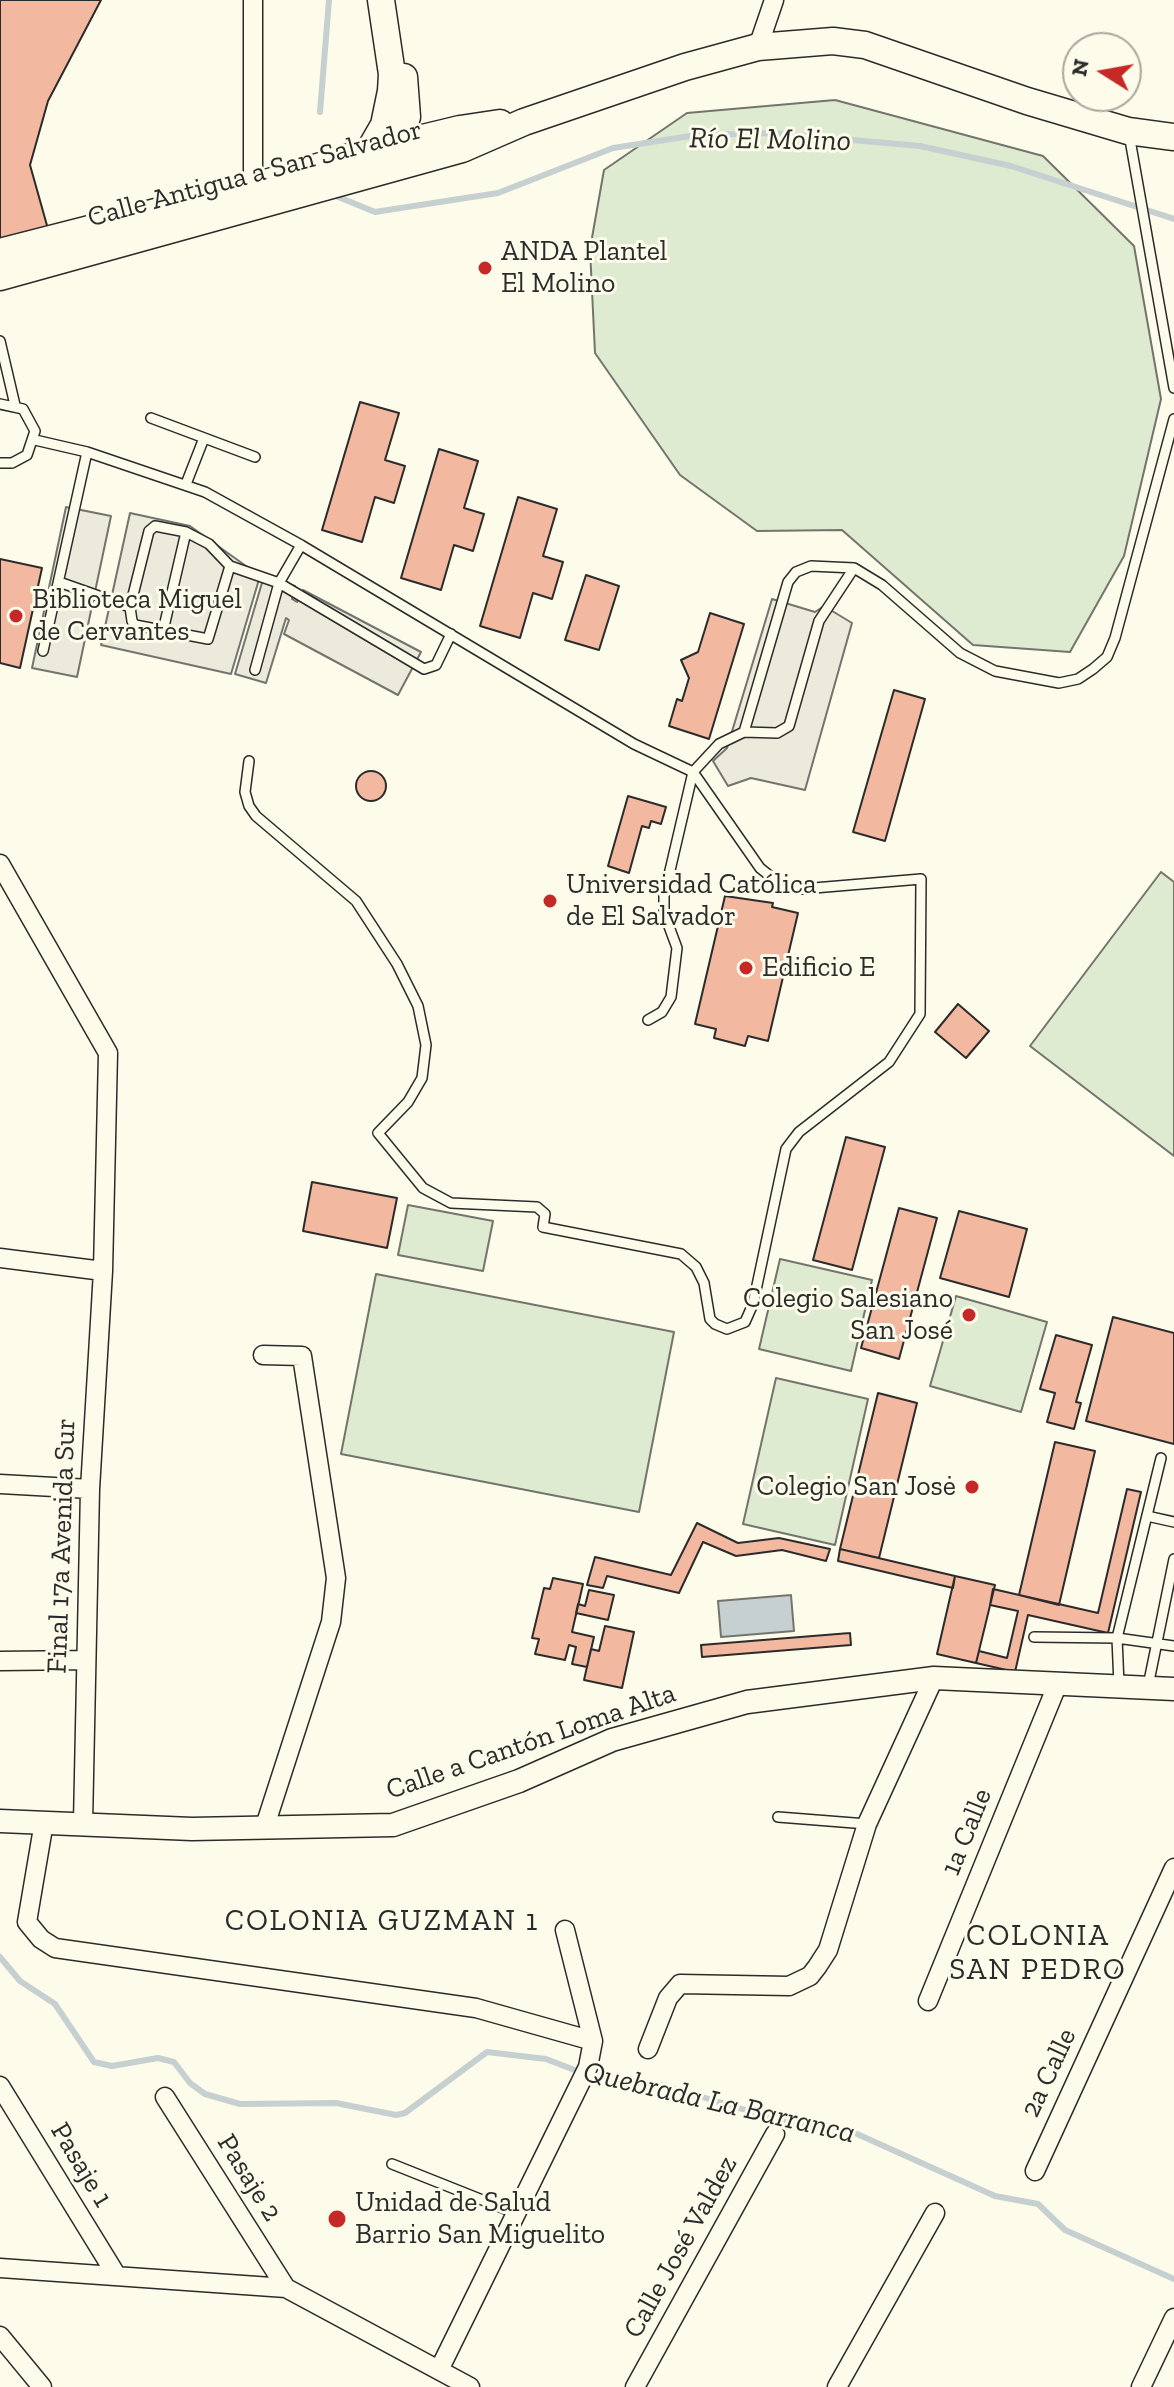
<!DOCTYPE html>
<meta charset="utf-8">
<style>
body{margin:0}
#map{position:relative;width:1174px;height:2387px;overflow:hidden;background:#fdfbea;font-family:"Zilla Slab",serif}
canvas{display:block}
.north{position:absolute;left:1062px;top:32px;width:80px;height:80px;box-sizing:border-box;background:#fdfbea;border:2px solid #a9a89e;border-radius:50%;rotate:281deg;font-size:22px;font-weight:700;line-height:32px;text-align:center;color:#2b2b2b}
.north::after{content:'';display:block;margin:auto;width:28px;height:36px;background:#c62828;clip-path:polygon(50% 0,100% 100%,50% 72%,0 100%)}
</style>
<div id="map">
<canvas width="1174" height="2387"></canvas>
<div class="north">N</div>
</div>
<script>
const context = document.querySelector('canvas').getContext('2d');
context.lineJoin = 'round';
function paint(path, color) {
  context.fillStyle = color;
  context.fill(path, 'evenodd');
}
function toPath(rows) {
  const path = new Path2D();
  for (const r of rows) {
    if (r.length === 3) {
      path.moveTo(r[0] + r[2], r[1]);
      path.arc(r[0], r[1], r[2], 0, 2 * Math.PI);
      continue;
    }
    path.moveTo(r[0], r[1]);
    for (let i = 2; i < r.length; i += 2) path.lineTo(r[i], r[i + 1]);
  }
  return path;
}
function trace(path, color, width, dash) {
  context.strokeStyle = color;
  context.lineWidth = width;
  context.lineCap = dash ? 'butt' : 'round';
  context.setLineDash(dash || []);
  context.stroke(path);
}
function label(font, color, halo, rows, align = 'center') {
  context.font = font + ' "Zilla Slab",serif';
  context.lineWidth = 6;
  context.setLineDash([]);
  context.textBaseline = 'middle';
  context.strokeStyle = halo;
  context.fillStyle = color;
  for (const [text, x, y, turn = 0] of rows) {
    context.save();
    context.translate(x, y);
    context.rotate((+turn || 0) * Math.PI / 180);
    context.textAlign = isNaN(turn) ? turn : align;
    if (halo) context.strokeText(text, 0, 0);
    context.fillText(text, 0, 0);
    context.restore();
  }
}
const green = toPath([
 [835,100,1043,156,1134,246,1161,399,1124,556,1070,652,973,645,842,530,757,531,680,475,595,353,590,249,604,170,687,113,835,100],
 [1161,872,1174,882,1174,1156,1030,1046,1161,872],
 [408,1205,493,1221,483,1271,398,1255,408,1205],
 [780,1259,872,1280,851,1371,759,1349,780,1259],
 [376,1274,674,1332,639,1512,341,1454,376,1274],
 [956,1296,1047,1322,1021,1412,930,1386,956,1296],
 [776,1378,868,1399,835,1545,743,1524,776,1378]
]);
paint(green, '#deebd1');
trace(green, '#74746e', 2);
const parking = toPath([
 [66,507,111,516,77,677,32,668,66,507],
 [130,513,190,526,260,576,231,674,101,645,130,513],
 [264,576,295,586,292,599,297,602,303,590,421,652,398,695,284,634,289,620,286,618,266,683,235,674,264,576],
 [772,599,815,612,824,606,852,623,805,790,751,778,728,786,713,761,727,748,772,599]
]);
paint(parking, '#eceadb');
trace(parking, '#74746e', 2);
const water = toPath([
 [791,1595,794,1631,721,1637,718,1601,791,1595]
]);
paint(water, '#c7d0d0');
trace(water, '#74746e', 2);
trace(toPath([
 [320,112,329,0],
 [331,194,375,212,498,193,613,148,697,135,772,133,920,146,1011,166,1174,219],
 [0,1957,20,1981,55,2004,94,2062,112,2066,158,2058,174,2062,190,2083,205,2094,240,2104,336,2103,396,2115,405,2113,487,2052,546,2059,611,2084,642,2082,666,2086,775,2119,846,2129,995,2196,1038,2204,1065,2230,1174,2279]
]), '#c7d0d0', 6);
const building = toPath([
 [0,0,101,0,48,101,30,165,48,229,0,242,0,0],
 [360,402,399,413,385,460,405,466,394,503,375,497,362,542,322,530,360,402],
 [439,449,478,461,464,508,484,514,473,551,454,545,441,590,401,578,439,449],
 [518,497,557,509,543,556,563,562,552,599,533,593,520,638,480,626,518,497],
 [0,559,42,568,20,668,0,663,0,559],
 [586,575,619,586,599,650,565,640,586,575],
 [710,613,744,624,709,739,669,726,677,699,682,701,689,678,681,660,698,652,710,613],
 [894,690,925,699,885,841,853,832,894,690],
 [371,786,15],
 [628,796,666,807,661,824,651,821,649,828,642,826,629,873,608,866,628,796],
 [725,896,773,903,772,907,798,913,768,1041,748,1036,745,1046,714,1038,716,1029,695,1024,725,896],
 [958,1004,989,1031,966,1058,935,1032,958,1004],
 [846,1137,885,1147,852,1270,813,1260,846,1137],
 [312,1182,397,1198,387,1248,303,1231,312,1182],
 [899,1208,937,1218,899,1359,861,1348,899,1208],
 [959,1211,1027,1229,1009,1297,940,1278,959,1211],
 [1113,1317,1174,1333,1174,1444,1086,1421,1113,1317],
 [1056,1335,1092,1345,1076,1402,1081,1403,1074,1429,1047,1422,1055,1393,1040,1389,1056,1335],
 [878,1393,917,1403,879,1558,840,1549,878,1393],
 [1055,1442,1095,1451,1059,1605,1019,1595,1055,1442],
 [1127,1489,1141,1492,1108,1633,1028,1615,1015,1672,976,1663,979,1651,1007,1658,1018,1611,990,1605,993,1589,1098,1613,1127,1489],
 [697,1523,738,1543,779,1538,830,1549,826,1561,782,1550,736,1556,703,1542,679,1593,607,1576,603,1588,587,1585,595,1557,671,1575,697,1523],
 [840,1549,955,1576,953,1588,838,1561,840,1549],
 [955,1576,995,1585,976,1663,937,1654,955,1576],
 [553,1578,583,1584,572,1632,594,1637,587,1667,572,1664,576,1647,569,1645,565,1660,535,1654,539,1639,532,1638,544,1588,550,1589,553,1578],
 [589,1590,614,1595,608,1620,576,1613,578,1604,585,1606,589,1590],
 [605,1626,634,1632,622,1688,584,1680,591,1649,599,1651,605,1626],
 [850,1633,851,1645,702,1657,701,1645,850,1633]
]);
paint(building, '#f2b8a0');
trace(building, '#2b2b2b', 2);
const service = toPath([
 [1129,134,1174,388],
 [0,341,15,405],
 [0,404,23,409,35,431,27,455,12,463,0,463],
 [151,418,255,457],
 [35,440,87,452,205,492,301,545,634,744,693,772,760,868,780,884,802,889,921,879,920,1014,889,1062,799,1132,786,1149,753,1304,745,1322,727,1329,715,1324,710,1319,704,1283,696,1267,681,1254,543,1227,545,1214,537,1207,451,1203,423,1188,378,1133,408,1102,422,1078,426,1045,418,1006,397,964,356,901,256,816,249,806,245,792,249,761],
 [186,484,204,438],
 [230,566,208,639,135,625,132,621,130,607,149,531,155,526,186,532,209,544,230,566,279,583,424,669,436,665,451,634],
 [59,582,130,607],
 [163,631,186,532],
 [43,651,87,452],
 [255,670,279,583,301,545],
 [744,732,788,582,796,572,811,566,854,568,882,585,960,653,995,671,1059,683,1078,679,1093,669,1107,657,1115,638,1174,419],
 [648,1020,662,1012,671,997,677,948,664,913,664,896,693,772,719,744,744,732,777,733,789,726,819,621,854,568],
 [1147,1516,1174,1522],
 [1034,1637,1117,1638,1174,1646],
 [1119,1685,1117,1638,1161,1458],
 [1148,1686,1174,1559],
 [778,1817,867,1824],
 [392,2164,515,2213]
]);
const minor = toPath([
 [253,0,253,187],
 [758,47,774,0],
 [0,864,108,1053,103,1271,90,1489,83,1823],
 [0,1258,103,1271],
 [263,1355,302,1356,336,1578,331,1622,264,1829],
 [0,1484,90,1489],
 [0,1661,86,1660],
 [44,1822,27,1922,41,1939,55,1948,476,2008,593,2041],
 [928,2001,1058,1683],
 [648,2049,668,1998,680,1984,789,1986,810,1976,817,1967,828,1950,867,1824,934,1678],
 [0,2086,115,2273],
 [165,2097,286,2288],
 [1035,2171,1174,1868],
 [0,2268,286,2288,470,2387],
 [0,2336,42,2387],
 [440,2368,588,2067,593,2041,565,1930],
 [635,2387,775,2134],
 [837,2387,935,2213],
 [1141,2387,1174,2318]
]);
const tertiary = toPath([
 [0,1821,192,1829,393,1825,519,1781,612,1740,747,1702,934,1678,1174,1689]
]);
const secondary = toPath([
 [369,151,384,125,391,91,392,74,381,0],
 [392,155,407,117,404,77],
 [0,252,253,187,369,151,460,129,500,123],
 [0,277,462,149,524,122,685,67,758,47,833,41,865,45,1027,101,1128,131,1174,137]
]);
trace(service, '#2b2b2b', 12);
trace(minor, '#2b2b2b', 21);
trace(tertiary, '#2b2b2b', 25);
trace(secondary, '#2b2b2b', 29);
trace(service, '#fdfbea', 9);
trace(minor, '#fdfbea', 18);
trace(tertiary, '#fdfbea', 22);
trace(secondary, '#fdfbea', 26);
for (const [x, y, r, color] of [
 [485,268,8,"#c62828"],
 [16,616,8,"#c62828"],
 [550,901,8,"#c62828"],
 [746,968,8,"#c62828"],
 [969,1315,8,"#c62828"],
 [972,1487,8,"#c62828"],
 [337,2219,10,"#c62828"]
]) {
  const dot = new Path2D();
  dot.arc(x, y, r, 0, 2 * Math.PI);
  context.fillStyle = color;
  context.fill(dot);
  trace(dot, '#fdfbea', 3);
}
label('28px', '#2b2b2b', '#fdfbea', [
 ["Calle Antigua a San Salvador",255,174,-15],
 ["Final 17a Avenida Sur",62,1546,-88],
 ["Calle a Cantón Loma Alta",531,1742,-19],
 ["1a Calle",967,1832,-68],
 ["2a Calle",1049,2073,-65],
 ["Pasaje 1",81,2165,59],
 ["Pasaje 2",249,2178,58],
 ["Calle José Valdez",681,2247,-61]
]);
label('28px', '#2b2b2b', '#fdfbea', [
 ["ANDA Plantel",501,252],
 ["El Molino",501,284],
 ["Biblioteca Miguel",32,600],
 ["de Cervantes",32,632],
 ["Universidad Católica",566,885],
 ["de El Salvador",566,917],
 ["Edificio E",762,968],
 ["Colegio Salesiano",953,1299,"right"],
 ["San José",953,1331,"right"],
 ["Colegio San Josė",956,1487,"right"],
 ["Unidad de Salud",355,2203],
 ["Barrio San Miguelito",355,2235]
], 'left');
label('italic 30px', '#2b2b2b', '#fdfbea', [
 ["Río El Molino",770,140,1],
 ["Quebrada La Barranca",719,2103,13]
]);
context.letterSpacing = '2px';
label('30px', '#2b2b2b', '#fdfbea', [
 ["COLONIA GUZMAN 1",382,1921],
 ["COLONIA",1038,1936],
 ["SAN PEDRO",1038,1970]
]);
context.letterSpacing = '0px';
</script>
